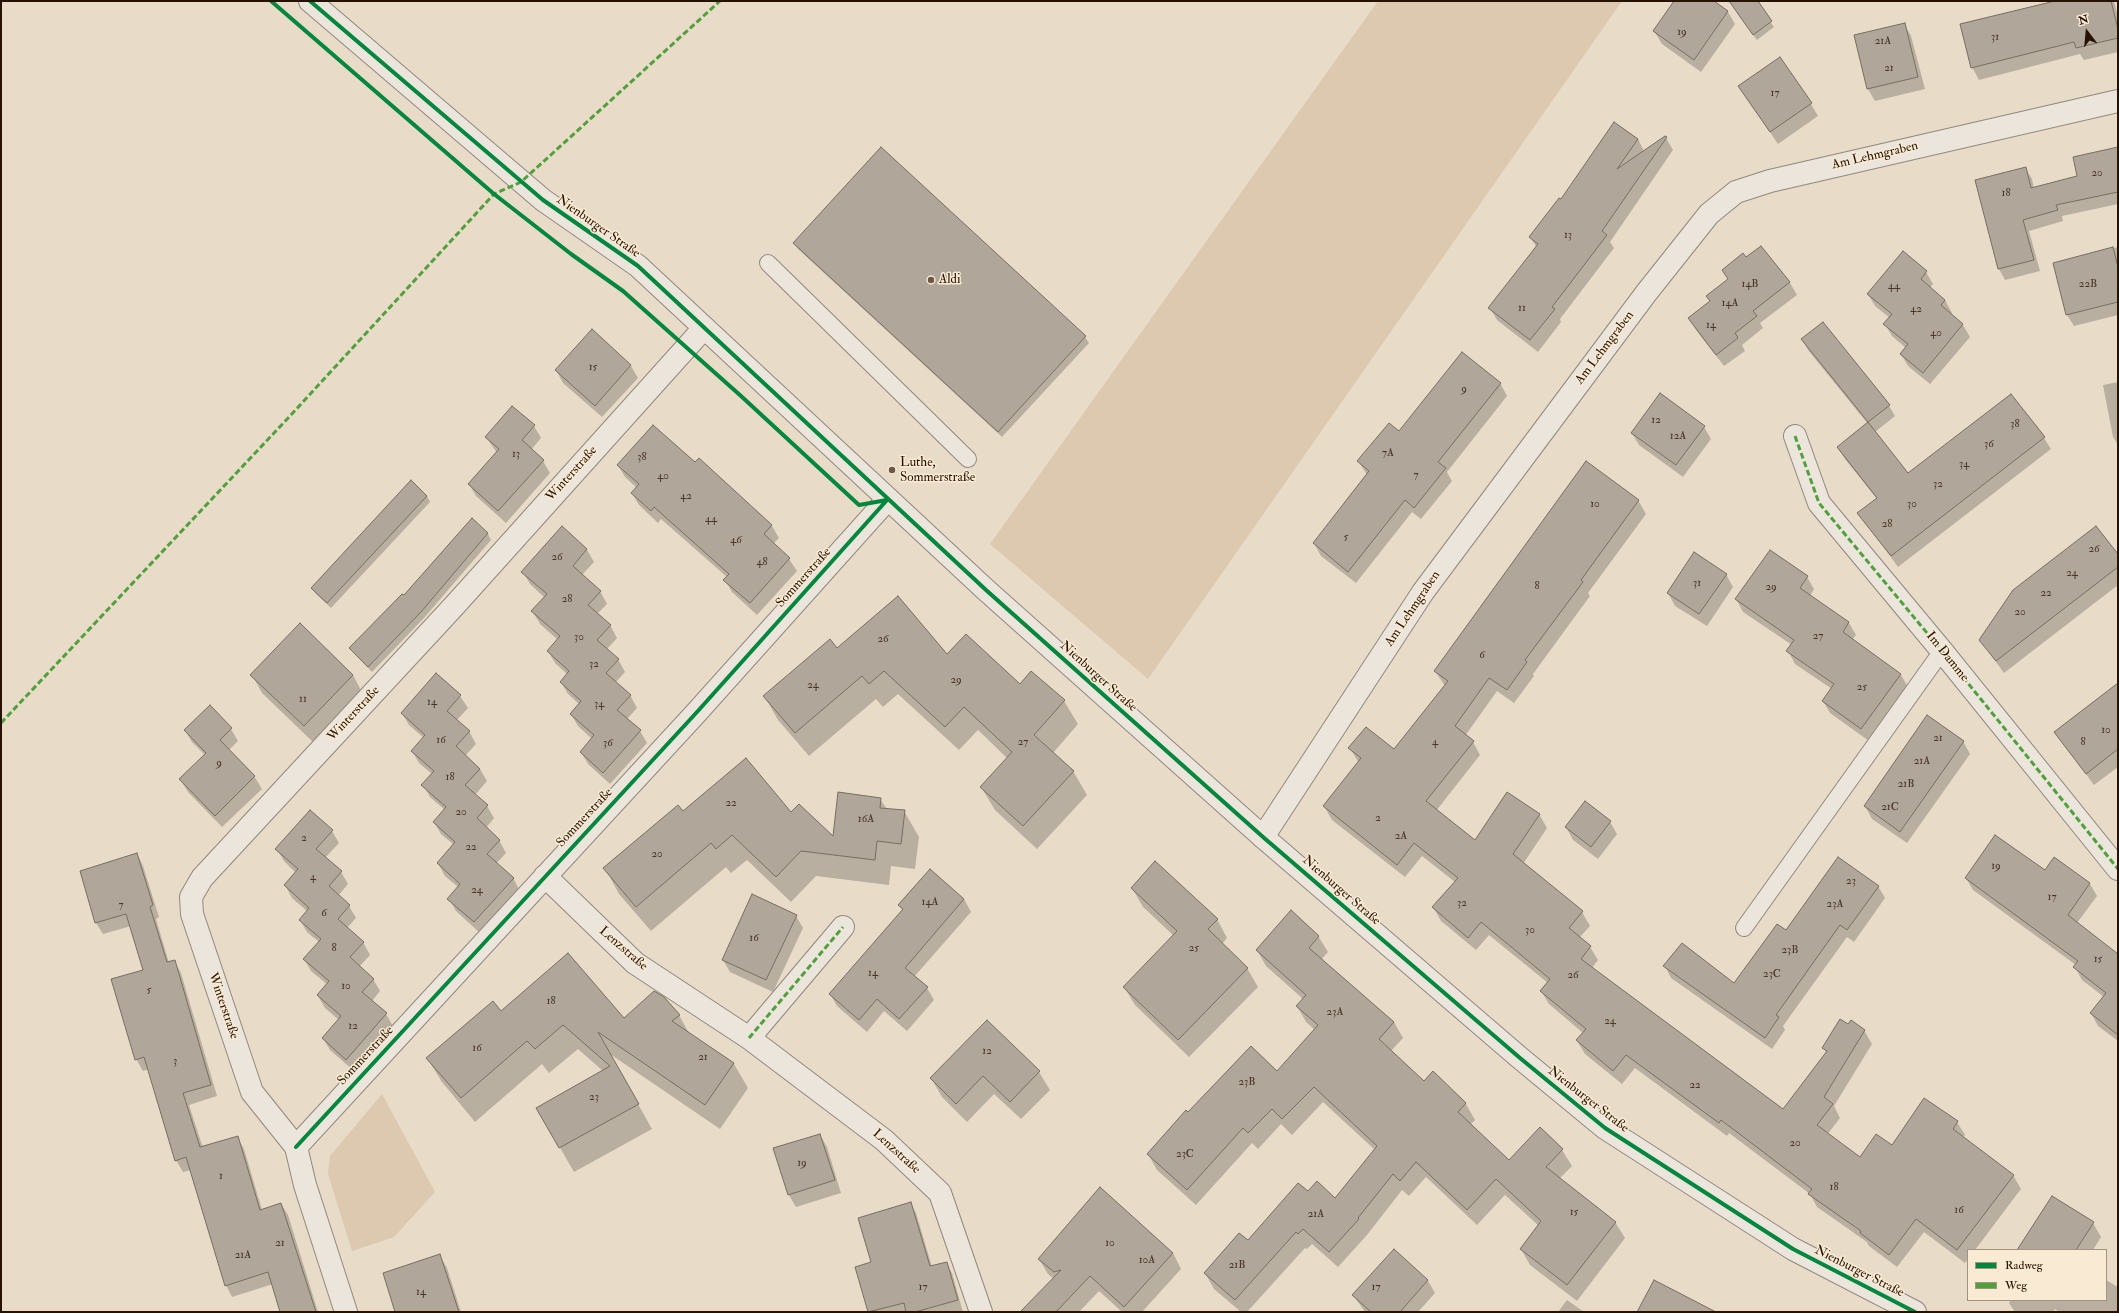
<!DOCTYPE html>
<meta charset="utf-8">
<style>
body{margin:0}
#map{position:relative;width:2119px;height:1313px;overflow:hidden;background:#e8dbc8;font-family:"IM FELL Double Pica",serif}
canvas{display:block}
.frame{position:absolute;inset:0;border:2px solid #271101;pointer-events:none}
.legend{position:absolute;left:1967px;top:1249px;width:140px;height:52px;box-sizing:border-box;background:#f8ead3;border:1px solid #a4937f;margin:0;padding:5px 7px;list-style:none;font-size:12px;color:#271101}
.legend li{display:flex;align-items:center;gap:8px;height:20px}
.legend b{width:20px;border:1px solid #a4937f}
.north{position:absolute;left:2067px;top:12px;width:40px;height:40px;-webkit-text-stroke:3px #f8ead3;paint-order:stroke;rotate:344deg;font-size:11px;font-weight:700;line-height:16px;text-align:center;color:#271101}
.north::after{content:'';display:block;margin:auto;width:14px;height:18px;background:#271101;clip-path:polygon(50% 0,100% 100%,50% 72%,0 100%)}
</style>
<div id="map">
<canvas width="2119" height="1313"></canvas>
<div class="frame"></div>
<ul class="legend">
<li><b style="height:5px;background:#00873e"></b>Radweg</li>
<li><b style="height:5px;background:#51a03c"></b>Weg</li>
</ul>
<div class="north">N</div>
</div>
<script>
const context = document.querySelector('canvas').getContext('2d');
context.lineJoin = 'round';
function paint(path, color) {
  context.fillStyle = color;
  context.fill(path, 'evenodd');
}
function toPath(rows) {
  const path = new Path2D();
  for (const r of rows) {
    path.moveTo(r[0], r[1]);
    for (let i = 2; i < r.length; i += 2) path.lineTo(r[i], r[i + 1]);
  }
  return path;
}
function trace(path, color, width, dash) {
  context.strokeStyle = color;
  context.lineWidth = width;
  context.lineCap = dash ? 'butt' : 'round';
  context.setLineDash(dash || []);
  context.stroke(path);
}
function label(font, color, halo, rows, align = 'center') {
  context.font = font + ' "IM FELL Double Pica",serif';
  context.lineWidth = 3;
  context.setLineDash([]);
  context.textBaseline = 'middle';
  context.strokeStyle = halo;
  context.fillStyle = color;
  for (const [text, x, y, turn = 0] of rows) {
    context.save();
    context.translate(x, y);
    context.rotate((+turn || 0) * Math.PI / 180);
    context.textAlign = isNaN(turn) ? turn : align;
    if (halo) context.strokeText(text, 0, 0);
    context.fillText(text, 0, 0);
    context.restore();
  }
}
paint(toPath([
 [1378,1,1622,1,1148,679,990,544],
 [382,1094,435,1192,394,1237,352,1251,328,1174,330,1156]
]), '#dcc9af');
paint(toPath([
 [1676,1,1712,1,1728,12,1735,24,1701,72,1662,44,1654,31],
 [1742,1,1756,1,1774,27,1757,40,1737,13],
 [2059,1,2114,1,2118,16,2118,52,2084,60,2080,54,1979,80,1972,67],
 [1904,24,1911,36,1925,89,1875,101,1868,89,1855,36],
 [1739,86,1811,104,1818,116,1778,144],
 [1614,123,1638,139,1644,151,1666,138,1673,150,1610,242,1614,248,1560,319,1561,322,1538,352,1497,320,1490,308,1537,248,1530,237,1561,201],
 [2118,148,2118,204,2062,216,2063,221,2029,231,2040,271,2005,280,1999,269,1976,181,2025,168,2032,179,2034,189,2078,177],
 [881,149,1085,337,1089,343,1002,437,798,249,794,243],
 [1761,247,1790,283,1797,295,1760,323,1763,328,1742,345,1745,351,1724,366,1696,330,1689,318,1711,302,1746,259],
 [2118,247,2118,315,2074,326,2067,315,2054,263],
 [1926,272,1933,284,1930,288,1945,300,1952,313,1950,315,1963,325,1970,337,1930,384,1908,366,1901,354,1906,348,1892,336,1885,324,1890,318,1875,306,1868,294],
 [1822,323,1889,406,1895,416,1875,432,1908,474,2044,438,2051,449,1898,567,1859,513,1877,499,1845,459,1838,448,1868,424,1808,350,1802,339],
 [592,331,631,366,638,378,602,417,563,383,556,370],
 [2118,382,2118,445,2113,437,2103,385],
 [1500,383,1507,396,1447,472,1452,481,1421,519,1412,512,1356,583,1321,556,1314,543,1367,475,1359,462,1400,432],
 [534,426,541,438,531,450,543,461,550,473,506,523,476,496,469,484,497,453,486,437],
 [1704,427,1711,439,1683,477,1639,445,1632,433],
 [699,459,772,526,779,538,773,544,789,559,797,571,757,615,732,592,725,580,727,577,661,519,658,523,639,505,632,493,637,488,625,477,618,465,695,464],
 [427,496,430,502,331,608,315,593,312,588],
 [1638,500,1646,514,1588,593,1590,596,1533,674,1534,676,1514,703,1497,691,1465,736,1473,742,1480,755,1436,811,1476,841,1539,814,1547,828,1523,864,1582,912,1590,926,1579,938,1590,947,1598,960,1592,968,1783,1110,1827,1053,1823,1048,1848,1026,1864,1030,1872,1044,1834,1106,1840,1118,1827,1135,1860,1159,1957,1122,1965,1135,1963,1138,2013,1175,2021,1189,1975,1250,1968,1250,1968,1259,1965,1263,1924,1232,1897,1267,1869,1246,1867,1242,1817,1207,1810,1194,1729,1133,1727,1136,1635,1068,1622,1084,1585,1054,1577,1041,1583,1033,1549,1004,1541,991,1548,983,1489,935,1476,950,1441,921,1433,907,1455,882,1422,856,1405,877,1332,820,1324,806,1359,763,1350,748,1394,750,1445,686,1435,671],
 [472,520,488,534,491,540,424,618,372,672,350,649,404,597],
 [562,528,587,550,594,562,582,575,600,591,607,604,597,614,610,625,617,638,607,649,618,659,625,672,616,682,630,695,637,708,627,719,640,731,647,743,610,784,588,764,581,752,592,739,578,726,571,714,579,704,568,694,561,682,567,674,555,663,548,651,558,640,540,624,533,612,545,598,530,584,523,572],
 [2118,556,2118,585,2004,673,1980,640],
 [1726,574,1733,587,1707,626,1675,606,1668,593],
 [1807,577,1814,589,1810,596,1849,623,1856,635,1852,640,1901,675,1908,687,1869,741,1830,713,1823,701,1832,689,1795,664,1788,651,1792,645,1743,612,1736,599],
 [837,649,947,656,1064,701,1078,724,1053,753,1073,771,1087,795,1037,849,995,810,981,787,1007,758,978,730,959,750,898,694,883,707,876,699,809,756,778,720,765,697],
 [436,674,460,696,468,708,457,720,469,731,476,744,465,756,480,769,487,781,475,795,487,806,494,818,486,828,499,840,506,853,496,864,513,878,520,891,481,934,456,911,449,899,458,887,445,876,438,863,454,845,441,834,434,822,445,810,430,797,423,785,432,774,419,763,412,751,424,738,409,725,402,713],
 [252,675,353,675,363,694,315,744,262,693],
 [2118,685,2118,767,2094,785,2055,732],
 [231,729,238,741,229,750,254,776,262,789,222,827,188,792,180,779,205,755,192,742,185,730],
 [1963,741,1970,754,1907,843,1872,819,1865,806],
 [880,799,887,809,904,811,919,837,915,869,891,866,889,885,816,876,791,902,747,860,731,873,726,867,651,931,619,894,605,868,683,813,791,813,834,838],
 [1610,822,1617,834,1598,859,1573,840,1566,827],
 [332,831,339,843,325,858,341,872,348,884,338,896,349,906,356,918,347,928,363,942,370,955,359,967,373,979,380,991,372,1001,386,1014,393,1026,354,1071,330,1050,323,1038,339,1020,325,1008,318,996,328,985,311,971,304,959,319,942,307,932,300,920,308,912,292,898,285,885,296,873,284,861,277,849],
 [137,854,143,866,159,917,156,919,169,963,174,961,181,973,217,1096,189,1105,203,1148,237,1137,244,1149,262,1210,281,1204,288,1215,318,1312,281,1312,273,1284,232,1297,226,1285,191,1170,183,1172,176,1160,149,1069,143,1071,136,1059,144,970,131,926,103,934,96,923],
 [2055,859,2090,884,2097,896,2077,923,2118,955,2118,1041,2098,1026,2091,1013,2104,997,2082,980,2075,967,2076,965,1973,890,1966,878,2045,871],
 [1878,886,1885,898,1854,942,1847,937,1783,1026,1785,1030,1772,1049,1671,978,1665,966,1734,985,1786,932],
 [1132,888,1217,919,1227,938,1222,944,1247,968,1258,987,1189,1057,1135,1005,1124,987,1174,936,1143,907],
 [964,899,971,912,914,977,927,988,934,1000,907,1031,884,1011,867,1032,837,1006,830,994,903,911,899,905],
 [796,916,803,928,773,992,730,972,723,960],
 [1318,936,1328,952,1321,960,1394,1022,1403,1038,1391,1051,1424,1082,1433,1073,1466,1104,1475,1120,1470,1125,1509,1161,1540,1129,1562,1150,1572,1166,1559,1179,1615,1222,1625,1238,1577,1301,1530,1265,1521,1249,1539,1226,1505,1195,1477,1225,1426,1177,1409,1196,1402,1190,1367,1235,1338,1267,1312,1244,1307,1249,1305,1248,1247,1312,1241,1312,1214,1289,1205,1273,1248,1242,1308,1193,1335,1199,1375,1150,1323,1102,1292,1135,1281,1124,1258,1149,1252,1143,1196,1205,1157,1170,1148,1154,1188,1113,1277,1072,1315,1030,1306,1022,1297,1006,1303,999,1266,966,1257,950],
 [501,1012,624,1020,679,1015,690,1035,734,1064,748,1088,720,1129,610,1054,652,1129,574,1172,537,1108,603,1071,578,1049,549,1073,542,1064,475,1122,442,1082,427,1058],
 [987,1021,1039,1072,1050,1090,1021,1119,994,1094,967,1122,942,1097,931,1078],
 [820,1135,827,1147,841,1193,796,1207,789,1195],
 [910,1203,916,1213,932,1267,946,1263,952,1273,963,1312,869,1312,856,1268,872,1263],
 [2093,1223,2101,1237,2093,1250,2018,1250],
 [1394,1251,1428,1281,1435,1293,1418,1312,1365,1312,1353,1295],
 [1173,1253,1181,1269,1142,1312,1122,1312,1099,1291,1079,1312,1022,1312,1054,1279,1048,1274,1039,1259],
 [440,1256,447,1268,461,1312,396,1312],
 [2106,1280,2118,1287,2118,1312,2059,1312,2055,1309,2053,1312,2015,1312,2009,1303,2011,1300,2106,1300],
 [1567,1300,1584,1312,1558,1312]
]), '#0003');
const building = toPath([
 [1674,1,1714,1,1728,11,1694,60,1653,31,1674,1],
 [1729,1,1758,1,1772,21,1753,35,1729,1],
 [2055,1,2111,1,2118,29,2118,38,2076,48,2074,42,1971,68,1960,24,2055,1],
 [1905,23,1918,77,1867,89,1854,35,1905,23],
 [1780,57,1812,103,1770,132,1738,86,1780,57],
 [1614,122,1638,139,1617,169,1665,136,1667,137,1602,231,1607,235,1552,307,1555,309,1530,340,1488,308,1538,244,1529,237,1559,198,1561,199,1614,122],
 [881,147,1086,336,998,432,793,243,881,147],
 [2118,147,2118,192,2056,205,2058,210,2023,220,2034,260,1998,269,1975,180,2026,167,2031,188,2077,176,2073,157,2118,147],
 [1761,246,1790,282,1753,311,1757,316,1735,333,1738,338,1716,355,1688,318,1710,301,1706,296,1728,279,1722,270,1743,253,1746,257,1761,246],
 [2113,247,2118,267,2118,302,2066,315,2053,263,2113,247],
 [1903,251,1927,271,1921,279,1945,300,1941,305,1963,324,1923,373,1900,354,1908,344,1883,324,1892,314,1867,294,1903,251],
 [1823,322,1890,405,1868,422,1801,339,1823,322],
 [592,329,631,365,595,406,555,370,592,329],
 [1462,352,1501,383,1438,462,1446,468,1414,508,1405,500,1348,572,1313,543,1369,471,1357,461,1389,423,1399,431,1462,352],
 [1660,393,1705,426,1676,465,1631,433,1660,393],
 [2011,394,2045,437,1891,556,1857,513,1877,498,1837,447,1868,422,1908,473,2011,394],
 [512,406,535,425,522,440,544,460,498,511,468,484,499,449,485,437,512,406],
 [653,425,695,462,699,458,772,525,764,534,790,558,750,603,723,580,729,574,654,507,651,511,631,493,639,484,617,465,653,425],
 [1586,461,1639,500,1581,580,1583,582,1525,660,1527,662,1507,690,1489,678,1455,726,1474,741,1426,801,1475,840,1507,792,1540,814,1513,854,1583,911,1569,928,1591,946,1581,959,1783,1109,1827,1051,1822,1048,1840,1019,1848,1024,1851,1020,1865,1030,1824,1097,1833,1104,1817,1125,1860,1157,1876,1134,1892,1145,1924,1098,1958,1121,1953,1129,2014,1175,1957,1250,1916,1219,1889,1255,1860,1233,1861,1231,1808,1194,1812,1189,1721,1120,1719,1123,1626,1055,1613,1071,1576,1040,1586,1029,1540,991,1550,979,1481,922,1468,938,1432,907,1458,878,1414,843,1397,865,1323,806,1361,758,1348,748,1366,727,1394,749,1448,681,1434,671,1586,461],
 [411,480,427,496,327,603,311,588,411,480],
 [472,518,488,533,421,612,368,667,349,648,402,594,404,595,472,518],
 [562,526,587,549,573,566,601,591,588,605,611,625,597,640,619,659,606,673,631,695,617,710,641,730,603,773,580,752,594,735,570,714,581,701,560,682,569,671,547,651,560,636,531,611,547,594,521,572,562,526],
 [2096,526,2118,554,2118,567,1996,661,1979,640,2013,590,2096,526],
 [1770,550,1808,576,1800,588,1849,622,1843,632,1901,674,1861,729,1822,701,1834,684,1786,651,1794,640,1735,599,1770,550],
 [1694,552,1727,574,1699,614,1667,593,1694,552],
 [898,596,947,654,966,634,1020,684,1031,671,1065,700,1034,735,1074,771,1023,826,980,787,1012,752,964,707,945,727,884,671,869,684,862,676,795,733,763,696,830,639,837,648,898,596],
 [300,623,353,675,304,726,250,675,300,623],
 [436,673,461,695,447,711,470,731,456,746,480,769,465,785,488,805,477,818,500,840,487,854,514,878,474,922,447,899,460,884,437,863,455,842,433,822,446,807,421,785,434,771,411,751,425,735,401,713,436,673],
 [2118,683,2118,749,2086,774,2054,732,2118,683],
 [210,705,232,728,220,740,255,776,215,816,179,779,206,753,184,730,210,705],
 [1927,715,1964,741,1900,832,1864,806,1927,715],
 [746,758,791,812,799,804,833,836,838,792,881,798,880,808,905,810,901,844,877,841,875,860,801,851,776,877,732,835,716,849,711,843,636,907,603,868,678,805,683,811,746,758],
 [1585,801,1611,821,1591,847,1565,827,1585,801],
 [310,810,333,830,316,849,342,871,329,886,350,905,338,919,364,942,350,957,374,979,362,992,387,1013,346,1060,322,1038,341,1016,317,995,329,981,303,959,321,939,299,920,309,908,284,885,298,869,275,849,310,810],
 [1995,835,2045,870,2054,857,2090,883,2068,915,2118,954,2118,1035,2090,1013,2106,993,2073,967,2078,961,1965,878,1995,835],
 [137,853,153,905,150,907,167,962,175,960,211,1085,183,1093,200,1147,238,1136,260,1210,281,1203,316,1312,280,1312,268,1272,225,1286,186,1157,175,1161,144,1057,135,1060,111,979,143,970,126,914,95,923,80,871,137,853],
 [1838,857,1879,886,1847,930,1840,925,1776,1015,1779,1017,1765,1038,1663,966,1682,943,1734,983,1777,924,1786,930,1838,857],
 [1155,861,1218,919,1208,929,1248,968,1178,1040,1123,987,1177,931,1131,888,1155,861],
 [930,869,964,899,905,968,928,987,899,1019,877,999,859,1020,829,994,903,909,898,905,930,869],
 [752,894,797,915,766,980,722,960,752,894],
 [1291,910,1319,936,1309,948,1394,1022,1379,1039,1424,1081,1433,1071,1466,1103,1458,1112,1509,1160,1540,1127,1563,1149,1546,1167,1616,1222,1567,1285,1520,1249,1541,1221,1496,1179,1467,1210,1416,1162,1400,1181,1393,1174,1358,1218,1359,1219,1329,1252,1303,1229,1298,1234,1296,1232,1235,1300,1204,1273,1239,1233,1248,1240,1298,1183,1308,1191,1317,1181,1335,1198,1377,1146,1314,1087,1282,1119,1272,1109,1248,1133,1243,1128,1187,1190,1147,1154,1186,1110,1188,1112,1251,1046,1277,1071,1318,1025,1296,1006,1306,995,1256,950,1291,910],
 [568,953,624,1018,654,991,664,997,680,1015,672,1021,734,1063,705,1105,598,1032,639,1104,559,1148,536,1108,610,1066,563,1025,535,1049,527,1041,461,1098,426,1058,493,1001,501,1011,568,953],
 [987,1020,1040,1071,1010,1102,983,1076,956,1104,930,1078,987,1020],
 [820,1134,835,1180,788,1195,773,1148,820,1134],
 [1100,1187,1173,1253,1124,1307,1090,1276,1056,1312,1020,1312,1061,1270,1054,1272,1038,1259,1100,1187],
 [2052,1196,2094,1222,2076,1250,2017,1250,2052,1196],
 [911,1202,930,1266,947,1262,958,1300,915,1312,906,1312,904,1303,868,1312,855,1267,871,1262,858,1218,911,1202],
 [1394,1249,1428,1280,1400,1312,1371,1312,1352,1295,1394,1249],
 [440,1254,459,1312,395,1312,383,1273,440,1254],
 [1654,1280,1716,1312,1637,1312,1654,1280]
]);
paint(building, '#b0a699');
trace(building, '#776d61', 1);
const service = toPath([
 [768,263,968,459],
 [1744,928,1942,651]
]);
const minor = toPath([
 [1795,436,1819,503,1942,651,2118,869],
 [1263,837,1423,592,1647,292,1709,214,1736,192,1770,181,2118,101],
 [545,876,635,963,749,1038,884,1140,940,1193,981,1312],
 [749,1038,843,927],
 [296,1147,697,712,887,500],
 [346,1312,305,1185,296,1147,252,1092,192,914,191,897,202,878,455,605,704,328]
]);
const tertiary = toPath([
 [310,1,543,200,638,266,986,590,1263,837,1520,1058,1605,1128,1793,1249,1915,1312]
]);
trace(service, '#92887c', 18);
trace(minor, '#92887c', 24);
trace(tertiary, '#92887c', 24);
trace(service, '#ebe5dc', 16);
trace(minor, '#ebe5dc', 22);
trace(tertiary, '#ebe5dc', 22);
trace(toPath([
 [1795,436,1819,503,1942,651,2118,869],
 [1,723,290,416,494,194,521,182,720,1],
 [749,1038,843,927]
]), '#51a03c', 3, [6, 3]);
trace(toPath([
 [271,1,494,194,571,254,623,291,741,396,859,505,887,500],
 [310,1,543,200,638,266,986,590,1263,837,1520,1058,1605,1128,1793,1249,1915,1312],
 [296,1147,697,712,887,500]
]), '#00873e', 4);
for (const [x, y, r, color] of [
 [931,280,4,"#6b5847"],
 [892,470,4,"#6b5847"]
]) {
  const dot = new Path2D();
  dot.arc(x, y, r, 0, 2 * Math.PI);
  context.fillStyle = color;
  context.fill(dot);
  trace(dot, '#f8ead3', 1.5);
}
label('11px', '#493627', null, [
 ["19",1682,33],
 ["31",1995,38],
 ["21A",1883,42],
 ["21",1889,69],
 ["17",1775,94],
 ["20",2097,174],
 ["18",2006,194],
 ["13",1568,236],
 ["14B",1750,285],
 ["22B",2088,285],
 ["44",1894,287],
 ["14A",1730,304],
 ["11",1522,309],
 ["42",1916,310],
 ["14",1711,326],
 ["40",1936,334],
 ["15",593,368],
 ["9",1464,390],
 ["12",1656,421],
 ["38",2015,425],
 ["12A",1678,437],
 ["36",1989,445],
 ["7A",1388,454],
 ["13",516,455],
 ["38",642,458],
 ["34",1964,465],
 ["7",1416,476],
 ["40",663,477],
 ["32",1938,485],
 ["42",686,497],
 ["10",1595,505],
 ["30",1912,505],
 ["44",711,520],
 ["28",1887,525],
 ["5",1346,538],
 ["46",736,541],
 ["26",2094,550],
 ["26",557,558],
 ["48",762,563],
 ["24",2072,574],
 ["31",1697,584],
 ["8",1537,587],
 ["29",1771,588],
 ["22",2046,594],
 ["28",567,600],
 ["20",2020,613],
 ["27",1818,637],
 ["30",579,638],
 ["26",883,640],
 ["6",1482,656],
 ["32",594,665],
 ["29",956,681],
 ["24",813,686],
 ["25",1862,688],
 ["11",303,700],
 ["14",432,703],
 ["34",599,705],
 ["10",2106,731],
 ["21",1938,739],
 ["16",441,741],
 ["27",1023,743],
 ["4",1435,743],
 ["8",2083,743],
 ["36",608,744],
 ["21A",1922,762],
 ["9",219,764],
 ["18",450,778],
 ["21B",1906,785],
 ["22",731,804],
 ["21C",1890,808],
 ["20",461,813],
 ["2",1378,819],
 ["16A",866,820],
 ["2A",1401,837],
 ["2",304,839],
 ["22",471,848],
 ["20",657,855],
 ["19",1996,867],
 ["4",313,878],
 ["23",1851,882],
 ["24",477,891],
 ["17",2052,898],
 ["14A",930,903],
 ["32",1462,904],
 ["23A",1835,905],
 ["7",121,906],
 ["6",324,914],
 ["30",1530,931],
 ["16",754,939],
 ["8",334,949],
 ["25",1194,949],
 ["23B",1790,951],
 ["15",2098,960],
 ["14",873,974],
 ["23C",1772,975],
 ["26",1573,976],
 ["10",346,987],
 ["5",149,991],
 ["18",551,1002],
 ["23A",1335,1013],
 ["24",1610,1022],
 ["12",353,1027],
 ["16",477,1049],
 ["12",987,1052],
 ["21",703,1058],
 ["3",175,1062],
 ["23B",1247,1083],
 ["22",1695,1086],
 ["23",594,1098],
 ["20",1795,1144],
 ["23C",1185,1155],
 ["19",802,1164],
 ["1",221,1177],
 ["18",1834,1188],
 ["16",1959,1211],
 ["15",1574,1213],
 ["21A",1316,1215],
 ["21",280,1244],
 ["10",1110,1244],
 ["21A",243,1256],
 ["10A",1147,1261],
 ["21B",1237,1266],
 ["17",923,1288],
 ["17",1376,1288],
 ["14",421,1293]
]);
label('13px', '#271101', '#f8ead3', [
 ["Am Lehmgraben",1875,156,-13],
 ["Nienburger Straße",598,227,35],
 ["Am Lehmgraben",1605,348,-53],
 ["Winterstraße",572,474,-48],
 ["Sommerstraße",804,578,-48],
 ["Am Lehmgraben",1413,609,-56],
 ["Im Damme",1947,657,51],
 ["Nienburger Straße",1098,677,42],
 ["Winterstraße",354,714,-47],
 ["Sommerstraße",585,818,-47],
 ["Nienburger Straße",1341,891,41],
 ["Lenzstraße",623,949,41],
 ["Winterstraße",223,1006,71],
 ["Sommerstraße",366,1056,-47],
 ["Nienburger Straße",1588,1100,38],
 ["Lenzstraße",896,1152,42],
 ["Nienburger Straße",1859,1272,27]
]);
label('13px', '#271101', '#f8ead3', [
 ["Aldi",939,280],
 ["Luthe,",900,463],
 ["Sommerstraße",900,478]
], 'left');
</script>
